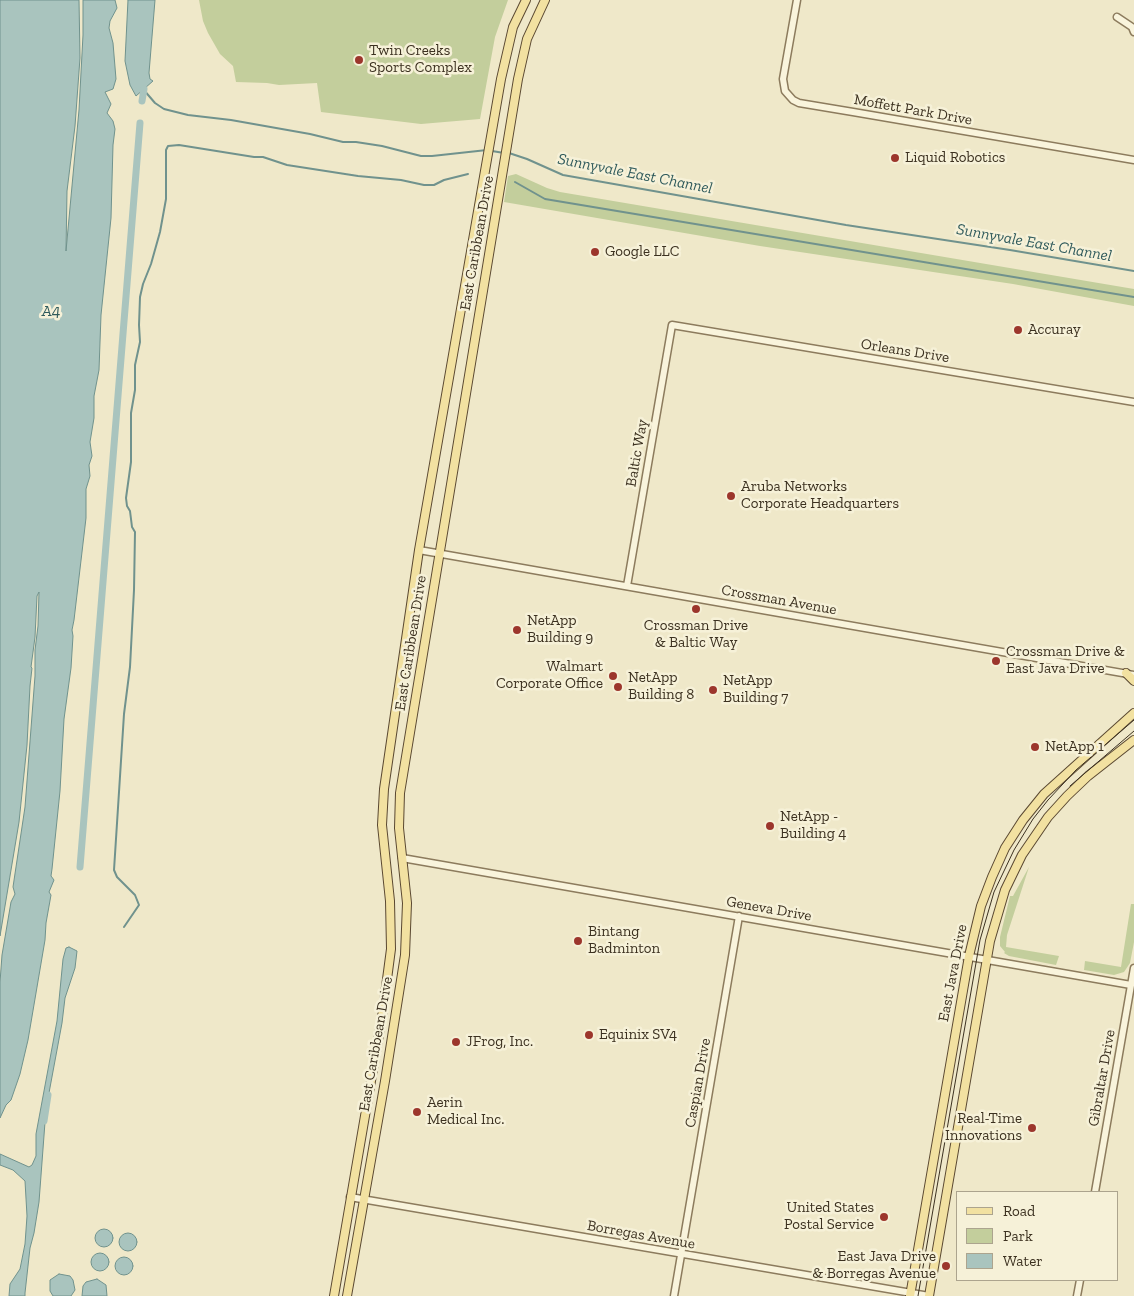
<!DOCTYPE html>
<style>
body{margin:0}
#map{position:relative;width:1134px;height:1296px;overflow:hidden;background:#efe8c9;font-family:"Zilla Slab",serif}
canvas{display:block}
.legend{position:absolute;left:956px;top:1191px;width:162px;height:90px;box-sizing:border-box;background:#f6f1d8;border:1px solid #aca48e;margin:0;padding:6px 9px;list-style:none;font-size:15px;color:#3c3120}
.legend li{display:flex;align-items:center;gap:10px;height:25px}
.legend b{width:25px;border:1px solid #aca48e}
</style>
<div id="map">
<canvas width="1134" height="1296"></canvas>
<ul class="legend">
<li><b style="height:6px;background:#f2e1a1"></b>Road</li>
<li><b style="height:14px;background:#c3ce9c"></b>Park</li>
<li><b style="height:14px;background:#a9c4be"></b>Water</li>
</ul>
</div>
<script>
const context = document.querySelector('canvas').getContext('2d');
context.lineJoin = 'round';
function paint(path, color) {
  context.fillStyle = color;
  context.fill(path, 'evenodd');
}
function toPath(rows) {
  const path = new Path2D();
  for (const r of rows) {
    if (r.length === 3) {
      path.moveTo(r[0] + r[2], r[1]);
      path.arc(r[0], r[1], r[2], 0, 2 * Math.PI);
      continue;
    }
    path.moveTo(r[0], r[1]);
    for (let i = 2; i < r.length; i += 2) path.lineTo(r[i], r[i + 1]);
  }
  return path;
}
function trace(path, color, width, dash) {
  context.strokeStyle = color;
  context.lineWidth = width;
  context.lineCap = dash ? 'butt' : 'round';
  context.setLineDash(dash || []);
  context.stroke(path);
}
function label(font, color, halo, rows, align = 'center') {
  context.font = font + ' "Zilla Slab",serif';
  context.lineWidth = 5;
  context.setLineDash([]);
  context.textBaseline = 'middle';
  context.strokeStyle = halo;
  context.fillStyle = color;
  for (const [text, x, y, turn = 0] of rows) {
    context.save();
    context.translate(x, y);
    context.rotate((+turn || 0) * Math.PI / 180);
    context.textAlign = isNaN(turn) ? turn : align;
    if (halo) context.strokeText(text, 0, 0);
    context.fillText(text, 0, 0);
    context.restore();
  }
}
paint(toPath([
 [199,0,508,0,495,37,480,119,421,124,321,112,317,83,279,85,267,83,236,82,233,66,220,54,208,33,203,21],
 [516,174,547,188,560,192,1134,289,1134,306,1013,284,760,246,504,202,508,176],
 [1029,867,1007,935,1006,947,1059,956,1056,965,1009,956,1004,953,1005,952,1000,946,1000,937,1010,896,1013,896],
 [1131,904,1134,904,1134,942,1130,963,1124,972,1114,975,1084,970,1085,961,1121,967]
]), '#c3ce9c');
const water = toPath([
 [0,0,79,0,80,58,75,126,67,191,66,251,79,110,83,35,83,0,115,0,117,8,110,21,109,28,113,43,116,79,113,89,105,92,111,104,107,113,113,121,115,129,113,145,111,218,101,315,99,370,94,396,94,418,90,442,92,456,89,465,90,476,86,489,86,518,74,620,72,630,73,636,71,668,64,719,60,791,52,869,51,876,54,880,49,892,51,895,46,923,45,940,28,1040,20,1074,11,1100,6,1105,0,1118,0,982,2,955,11,902,15,894,13,887,25,807,35,676,35,650,38,626,39,592,37,596,35,637,31,667,32,668,30,686,27,745,19,822,0,936,0,0],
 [128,0,155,0,149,73,150,79,153,81,136,96,130,85,125,61,128,0],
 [69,947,77,951,75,968,65,998,62,1023,46,1109,39,1202,34,1233,30,1248,25,1293,25,1296,9,1296,10,1284,20,1269,25,1244,27,1216,25,1181,13,1170,0,1165,0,1154,29,1167,32,1165,36,1156,36,1134,57,1021,63,959,66,948,69,947],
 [104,1238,9],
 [128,1242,9],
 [100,1262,9],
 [124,1266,9],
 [59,1274,70,1276,73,1280,75,1290,71,1296,53,1296,50,1291,50,1280,59,1274],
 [97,1279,106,1285,107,1296,82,1296,83,1286,86,1282,97,1279]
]);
paint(water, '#a9c4be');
trace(water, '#70928d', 1);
trace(toPath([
 [143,89,155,103,164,109,188,115,231,120,310,134,343,142,356,142,382,146,421,156,432,156,487,150],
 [492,151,504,153],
 [509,153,527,159,563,175,846,225,1010,250,1134,271],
 [515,182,545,199,1134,297],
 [124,927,139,905,135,895,117,877,114,870,124,714,130,667,134,590,135,532,132,527,130,511,127,506,126,498,131,462,131,413,135,390,135,365,140,342,139,325,140,297,143,284,151,264,160,232,166,199,166,150,168,146,179,145,254,157,263,157,287,165,358,176,401,180,424,185,434,185,444,180,468,174]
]), '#70928d', 2);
trace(toPath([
 [142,101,144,89],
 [80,867,140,123],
 [44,1121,48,1095]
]), '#a9c4be', 7);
const minor = toPath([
 [797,0,783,79,785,91,793,100,799,103,853,112,1134,160],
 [1117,17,1132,27,1134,32],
 [419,550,1134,675],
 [627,586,672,325,1134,402],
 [402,858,1131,985],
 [1095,1192,1134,968],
 [350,1197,929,1296],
 [674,1296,739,916],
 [1077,1296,1080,1280]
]);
const major = toPath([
 [1126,673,1134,681],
 [334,1296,382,1017,391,949,390,901,382,825,384,789,419,550,501,79,513,27,526,0],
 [347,1296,385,1081,405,955,407,903,399,828,400,793,518,79,527,39,545,0],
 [910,1296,969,956,981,906,992,877,1005,848,1023,820,1044,794,1134,713],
 [929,1296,990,941,1005,890,1022,855,1048,817,1067,796,1088,776,1134,740]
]);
trace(minor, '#8c7b5d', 9);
trace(major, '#5a4831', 10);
trace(minor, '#f9f4dc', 6);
trace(major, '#f2e1a1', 8);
trace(toPath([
 [1070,786,1134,731],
 [918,1296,980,940,994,892,1014,850,1033,819,1048,800,1076,770,1134,720]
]), '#3c3120', 1);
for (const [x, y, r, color] of [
 [359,60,5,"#9c362c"],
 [895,158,5,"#9c362c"],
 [595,252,5,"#9c362c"],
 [1018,330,5,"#9c362c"],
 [731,496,5,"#9c362c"],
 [696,609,5,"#9c362c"],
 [517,630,5,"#9c362c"],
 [996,661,5,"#9c362c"],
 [613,676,5,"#9c362c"],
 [618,687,5,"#9c362c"],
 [713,690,5,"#9c362c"],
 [1035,747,5,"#9c362c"],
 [770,826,5,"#9c362c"],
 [578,941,5,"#9c362c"],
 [589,1035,5,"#9c362c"],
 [456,1042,5,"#9c362c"],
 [417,1112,5,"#9c362c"],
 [1032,1128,5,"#9c362c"],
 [884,1217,5,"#9c362c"],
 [946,1266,5,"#9c362c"]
]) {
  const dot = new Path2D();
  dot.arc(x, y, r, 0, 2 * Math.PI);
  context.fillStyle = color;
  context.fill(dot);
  trace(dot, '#f6f1d8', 2);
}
label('15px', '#3c3120', '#f6f1d8', [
 ["Twin Creeks",369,51],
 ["Sports Complex",369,68],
 ["Liquid Robotics",905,158],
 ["Google LLC",605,252],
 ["Accuray",1028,330],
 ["Aruba Networks",741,487],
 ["Corporate Headquarters",741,504],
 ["NetApp",527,621],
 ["Building 9",527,638],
 ["Crossman Drive",696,626,"center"],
 ["& Baltic Way",696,643,"center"],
 ["Crossman Drive &",1006,652],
 ["East Java Drive",1006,669],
 ["Walmart",603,667,"right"],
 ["Corporate Office",603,684,"right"],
 ["NetApp",628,678],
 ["Building 8",628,695],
 ["NetApp",723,681],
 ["Building 7",723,698],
 ["NetApp 1",1045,747],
 ["NetApp -",780,817],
 ["Building 4",780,834],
 ["Bintang",588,932],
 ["Badminton",588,949],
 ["Equinix SV4",599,1035],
 ["JFrog, Inc.",466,1042],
 ["Aerin",427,1103],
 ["Medical Inc.",427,1120],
 ["Real-Time",1022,1119,"right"],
 ["Innovations",1022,1136,"right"],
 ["United States",874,1208,"right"],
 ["Postal Service",874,1225,"right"],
 ["East Java Drive",936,1257,"right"],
 ["& Borregas Avenue",936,1274,"right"]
], 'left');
label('15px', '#3c3120', '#f6f1d8', [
 ["Moffett Park Drive",913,110,10],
 ["East Caribbean Drive",477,243,-80],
 ["Orleans Drive",905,351,9],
 ["Baltic Way",637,453,-80],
 ["Crossman Avenue",779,600,10],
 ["East Caribbean Drive",411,643,-81],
 ["Geneva Drive",769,909,10],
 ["East Java Drive",953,973,-79],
 ["East Caribbean Drive",376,1044,-80],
 ["Gibraltar Drive",1102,1078,-80],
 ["Caspian Drive",698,1083,-80],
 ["Borregas Avenue",641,1235,10]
]);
label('italic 16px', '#305b5c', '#f6f1d8', [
 ["Sunnyvale East Channel",635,174,11],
 ["Sunnyvale East Channel",1034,243,10],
 ["A4",51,311]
]);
</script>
